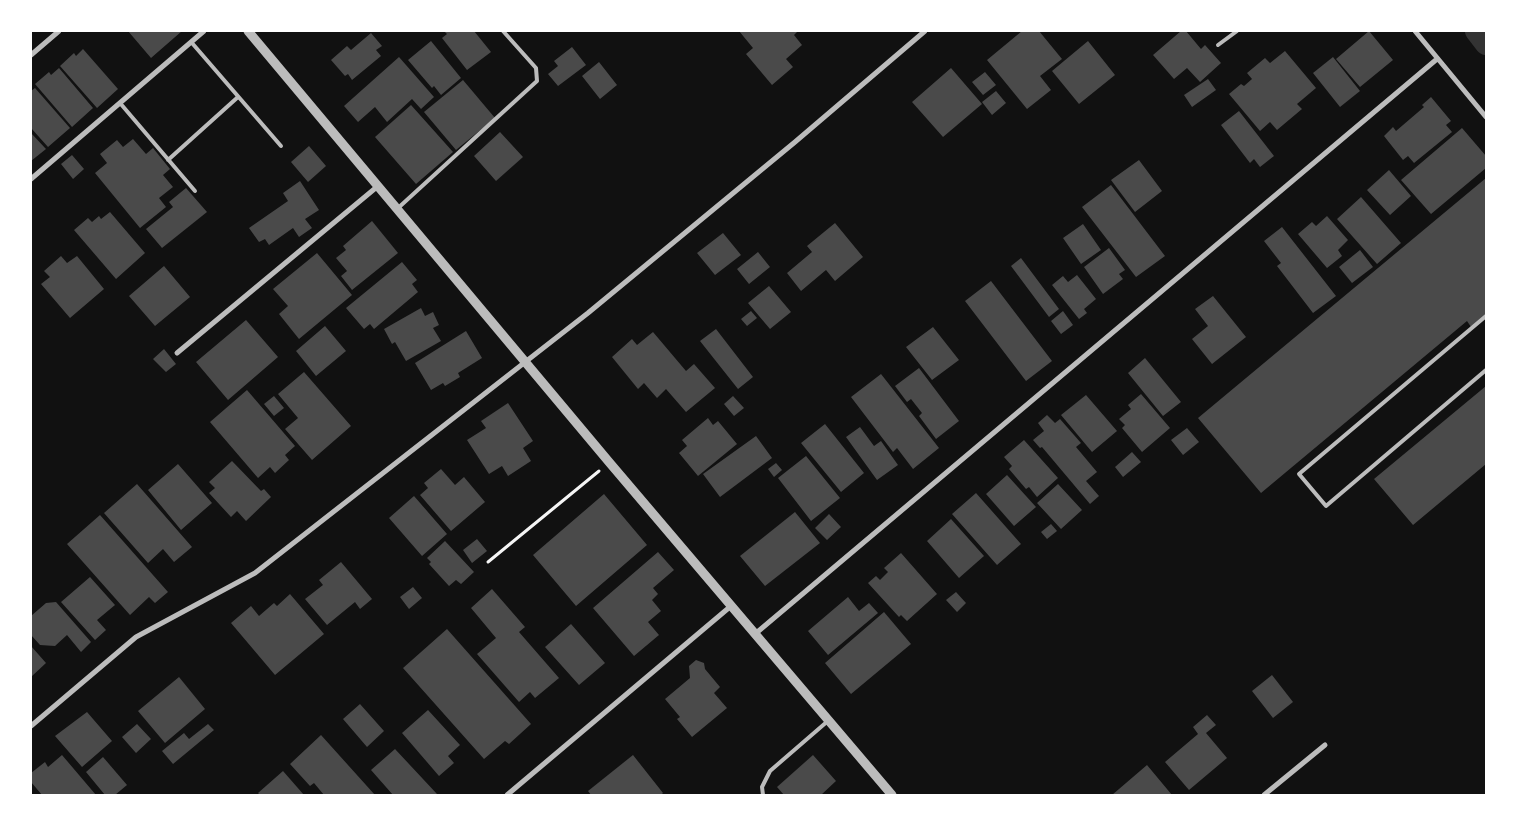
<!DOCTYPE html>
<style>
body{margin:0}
#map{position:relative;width:1517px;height:826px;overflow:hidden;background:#111;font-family:Manrope,sans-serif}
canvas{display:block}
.frame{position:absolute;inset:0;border:32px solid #fff;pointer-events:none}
</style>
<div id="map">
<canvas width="1517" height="826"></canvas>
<div class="frame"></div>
</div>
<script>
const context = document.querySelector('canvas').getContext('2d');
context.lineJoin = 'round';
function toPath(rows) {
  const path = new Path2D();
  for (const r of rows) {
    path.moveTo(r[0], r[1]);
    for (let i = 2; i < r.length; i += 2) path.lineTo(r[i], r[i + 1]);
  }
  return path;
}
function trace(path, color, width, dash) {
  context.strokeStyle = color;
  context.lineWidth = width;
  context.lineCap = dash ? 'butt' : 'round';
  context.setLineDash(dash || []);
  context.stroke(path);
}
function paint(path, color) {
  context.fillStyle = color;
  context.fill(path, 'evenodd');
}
trace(toPath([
 [1476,31,1486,44]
]), '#333', 22);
paint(toPath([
 [128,31,182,31,151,58],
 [444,31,474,31,491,52,467,70,442,38,447,34],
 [739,31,798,31,794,35,802,45,786,59,793,67,772,85,746,54,753,48],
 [1022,31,1039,31,1062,59,1040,76,1051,90,1027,109,987,60],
 [1181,31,1186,31,1201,49,1205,45,1221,63,1200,82,1187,68,1174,79,1153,55],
 [1369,31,1393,60,1360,87,1336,59],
 [371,33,382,46,376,50,381,56,352,80,348,74,345,76,331,60,347,46,351,50],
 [431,41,461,78,441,95,434,86,432,88,408,60],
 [1088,41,1115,75,1079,104,1052,71],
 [572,47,586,65,558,86,548,74,558,66,554,61],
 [83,49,118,89,97,108,60,66,74,53,76,56],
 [1285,51,1316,88,1297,104,1302,109,1277,130,1270,122,1260,131,1229,94,1241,84,1244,86,1252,79,1247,73,1265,58,1270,63],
 [399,57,434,97,421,109,412,99,387,122,375,107,358,122,344,106],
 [1333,57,1360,91,1340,107,1313,73],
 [599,62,617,85,600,99,582,76],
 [59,68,93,108,72,127,35,84,49,72,51,75],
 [951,68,982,104,943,137,912,102],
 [985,72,996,85,983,95,972,82],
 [1208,79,1216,90,1192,107,1184,95],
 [463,80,495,118,456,150,424,112],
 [35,88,70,128,48,147,31,128,31,91],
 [996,91,1006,103,992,115,982,102],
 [1431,97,1451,121,1446,125,1452,132,1414,163,1408,156,1403,160,1384,136,1393,127,1396,131,1424,107,1422,105],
 [411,105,453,152,416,184,375,137],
 [1239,111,1274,156,1260,167,1254,159,1250,163,1221,125],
 [1462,128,1486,156,1486,168,1431,214,1401,180],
 [500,132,523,157,496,181,474,156],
 [31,133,46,149,31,161],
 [133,139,146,154,153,148,170,169,163,175,173,187,159,198,166,207,140,228,95,173,107,163,100,154,117,140,123,147],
 [309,146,326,166,308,182,291,162],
 [72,155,84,169,73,179,61,164],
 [1139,160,1162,191,1135,212,1111,180],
 [1389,170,1411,196,1390,215,1367,190],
 [1486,178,1486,315,1471,327,1467,321,1261,493,1198,418],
 [300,181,319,210,305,219,312,228,299,237,293,228,269,245,265,239,259,242,249,228,288,201,283,193],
 [1111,185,1165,256,1136,277,1082,207],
 [186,188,207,212,162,248,146,229,173,207,169,202],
 [1361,197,1401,243,1377,264,1337,219],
 [110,212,145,253,116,279,74,230,88,218,92,222,99,216,101,219],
 [1327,216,1348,240,1338,250,1342,256,1327,268,1298,234,1312,222,1316,226],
 [372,221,398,253,352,290,341,276,347,271,336,258,346,250,343,246],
 [835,223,863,257,835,281,826,270,801,291,787,273,812,252,807,246],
 [1083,224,1101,250,1081,264,1063,238],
 [1282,227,1336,296,1313,313,1277,266,1281,263,1264,241],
 [723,233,741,255,715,275,697,253],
 [1109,248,1125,270,1119,274,1123,279,1103,294,1084,267],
 [1360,250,1373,267,1352,283,1339,267],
 [758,252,770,267,749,284,737,269],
 [317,253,352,295,299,339,279,314,288,306,273,289],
 [61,256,67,263,77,256,104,289,70,318,41,284,50,277,44,271],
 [1021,258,1059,309,1049,317,1011,266],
 [402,262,417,280,412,284,418,292,374,329,370,324,364,329,346,308],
 [164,266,190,297,155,326,129,296],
 [1077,275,1096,299,1084,309,1087,313,1079,319,1052,285,1063,276,1068,282],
 [991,281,1052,361,1026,381,965,301],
 [769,286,791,312,770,329,748,303],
 [1213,296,1246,337,1212,364,1192,339,1208,326,1195,309],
 [421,308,425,316,433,312,439,325,433,328,441,341,406,361,395,342,392,344,384,329],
 [751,311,757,318,747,326,741,319],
 [1063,311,1073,325,1061,334,1051,321],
 [246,320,278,357,228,400,196,362],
 [325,326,346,351,316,376,296,351],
 [933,327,959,360,932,380,906,347],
 [716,329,753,377,738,389,700,341],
 [466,331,482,358,458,373,460,377,445,386,443,383,431,390,415,363],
 [653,332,686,371,694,364,715,388,686,412,666,389,657,398,644,383,638,389,612,357,632,339,637,345],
 [164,349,176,364,166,372,153,359],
 [1145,358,1181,402,1163,416,1128,373],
 [919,368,959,421,936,439,919,416,922,413,911,399,907,402,895,386],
 [304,372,351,426,312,460,285,429,298,418,278,394],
 [881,374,939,448,913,469,897,448,893,452,851,397],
 [1486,386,1486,464,1413,525,1374,479],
 [247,390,295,446,285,455,289,460,275,473,270,467,258,478,210,422],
 [1141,394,1170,428,1142,452,1122,428,1125,425,1119,419,1131,409,1128,405],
 [1086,395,1117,431,1092,452,1061,415],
 [274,396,284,408,274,416,264,404],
 [733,396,744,408,734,416,724,404],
 [508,403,533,441,523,448,531,461,508,476,502,466,489,474,467,440,486,428,481,421],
 [1047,415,1055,423,1060,419,1081,443,1076,447,1097,472,1086,481,1099,496,1090,504,1042,447,1040,448,1033,440,1044,431,1038,423],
 [708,418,713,425,718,421,737,444,698,476,679,453,687,446,682,440],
 [825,424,864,473,841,492,801,443],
 [860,427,874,446,881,441,898,465,877,480,846,437],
 [1187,428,1199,442,1183,455,1171,440],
 [756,436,772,458,720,497,703,474],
 [1024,440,1058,478,1037,497,1029,487,1026,489,1009,469,1012,466,1004,457],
 [1132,452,1141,462,1123,477,1115,467],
 [806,456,840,498,811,521,778,478],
 [232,461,261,491,264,489,271,497,246,521,237,511,231,517,209,493,215,488,209,482],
 [776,463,782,470,774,477,768,469],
 [178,464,212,503,181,530,148,490],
 [441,469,455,485,464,477,485,502,451,531,420,495,428,488,424,483],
 [1007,475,1036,507,1014,526,986,494],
 [137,484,192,547,174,562,163,549,148,563,104,513],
 [1058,484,1082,510,1061,529,1037,503],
 [976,493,1021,544,997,565,952,514],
 [604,494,647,545,576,606,533,555],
 [414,496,447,534,422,556,389,518],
 [795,512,820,543,765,586,740,556],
 [829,514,841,527,827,540,815,528],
 [100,515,168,592,155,603,149,597,130,615,67,544],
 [951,519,984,556,959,578,927,541],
 [1051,524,1057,531,1047,539,1041,532],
 [477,539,487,551,472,563,463,550],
 [445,541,474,572,461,584,456,580,449,586,429,564,431,562,427,558],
 [658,552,674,570,653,588,658,594,652,600,661,611,648,622,659,635,634,656,593,608],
 [901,553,937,594,907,621,901,615,899,617,868,583,876,576,880,580,888,572,884,568],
 [341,562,372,599,360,609,355,602,327,625,305,599,323,585,319,580],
 [90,577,115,605,97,620,106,630,95,640,61,602],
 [413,587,422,598,409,609,400,597],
 [492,589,525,627,519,632,559,678,535,698,530,692,519,702,477,654,496,638,471,608],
 [956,592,966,603,957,612,946,600],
 [290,594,324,634,275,675,231,623,251,606,259,616,274,603,277,606],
 [848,597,859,611,869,603,878,613,828,655,808,631],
 [56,602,91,642,81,652,67,635,55,646,40,645,31,635,31,616,46,603],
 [884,612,911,644,851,694,825,663],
 [571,624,605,663,579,685,545,647],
 [447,629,531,724,509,744,505,741,484,759,403,668],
 [31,646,46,663,31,677],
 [696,660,704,663,705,669,720,687,714,693,727,708,692,737,677,719,680,717,665,699,690,678,689,666],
 [1272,675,1293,702,1273,718,1252,691],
 [179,677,205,709,165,743,138,711],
 [360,704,384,731,367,747,343,719],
 [428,710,460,745,448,756,454,763,439,776,402,733],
 [87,712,112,741,82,767,55,736],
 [1207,715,1216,725,1206,733,1227,758,1189,790,1165,762,1198,734,1193,727],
 [137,724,151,739,136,753,122,737],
 [208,724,214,730,173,764,162,751,184,733,189,739],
 [321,735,375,795,324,795,314,783,310,786,290,764],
 [395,749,437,794,436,795,393,795,371,770],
 [62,755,96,795,42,795,31,782,31,773,45,762,48,767],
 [633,755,663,793,661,795,591,795,588,791],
 [813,755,836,781,821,795,784,795,777,787],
 [103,757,127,785,115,795,105,795,86,772],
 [1147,765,1172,795,1112,795],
 [283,771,304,795,260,795,258,793]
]), '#4a4a4a');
trace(toPath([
 [488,562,599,471]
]), '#f5f5f5', 3);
trace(toPath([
 [192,43,281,146],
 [1218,45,1237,31],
 [120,103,195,191],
 [168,160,238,97],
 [397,209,537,81,536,68,503,31],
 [1486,316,1299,474,1326,506,1486,370],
 [763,795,762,787,770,771,829,720]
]), '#bcbcbc', 4);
trace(toPath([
 [1415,31,1486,117],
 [31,55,59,31],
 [31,179,204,31],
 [177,353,378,186],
 [755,634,1437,59],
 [31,726,136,637,255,573,588,313,795,142,925,31],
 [507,795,731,606],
 [1264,795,1325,745]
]), '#bcbcbc', 5);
trace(toPath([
 [248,31,609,462,892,795]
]), '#bcbcbc', 9);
</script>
